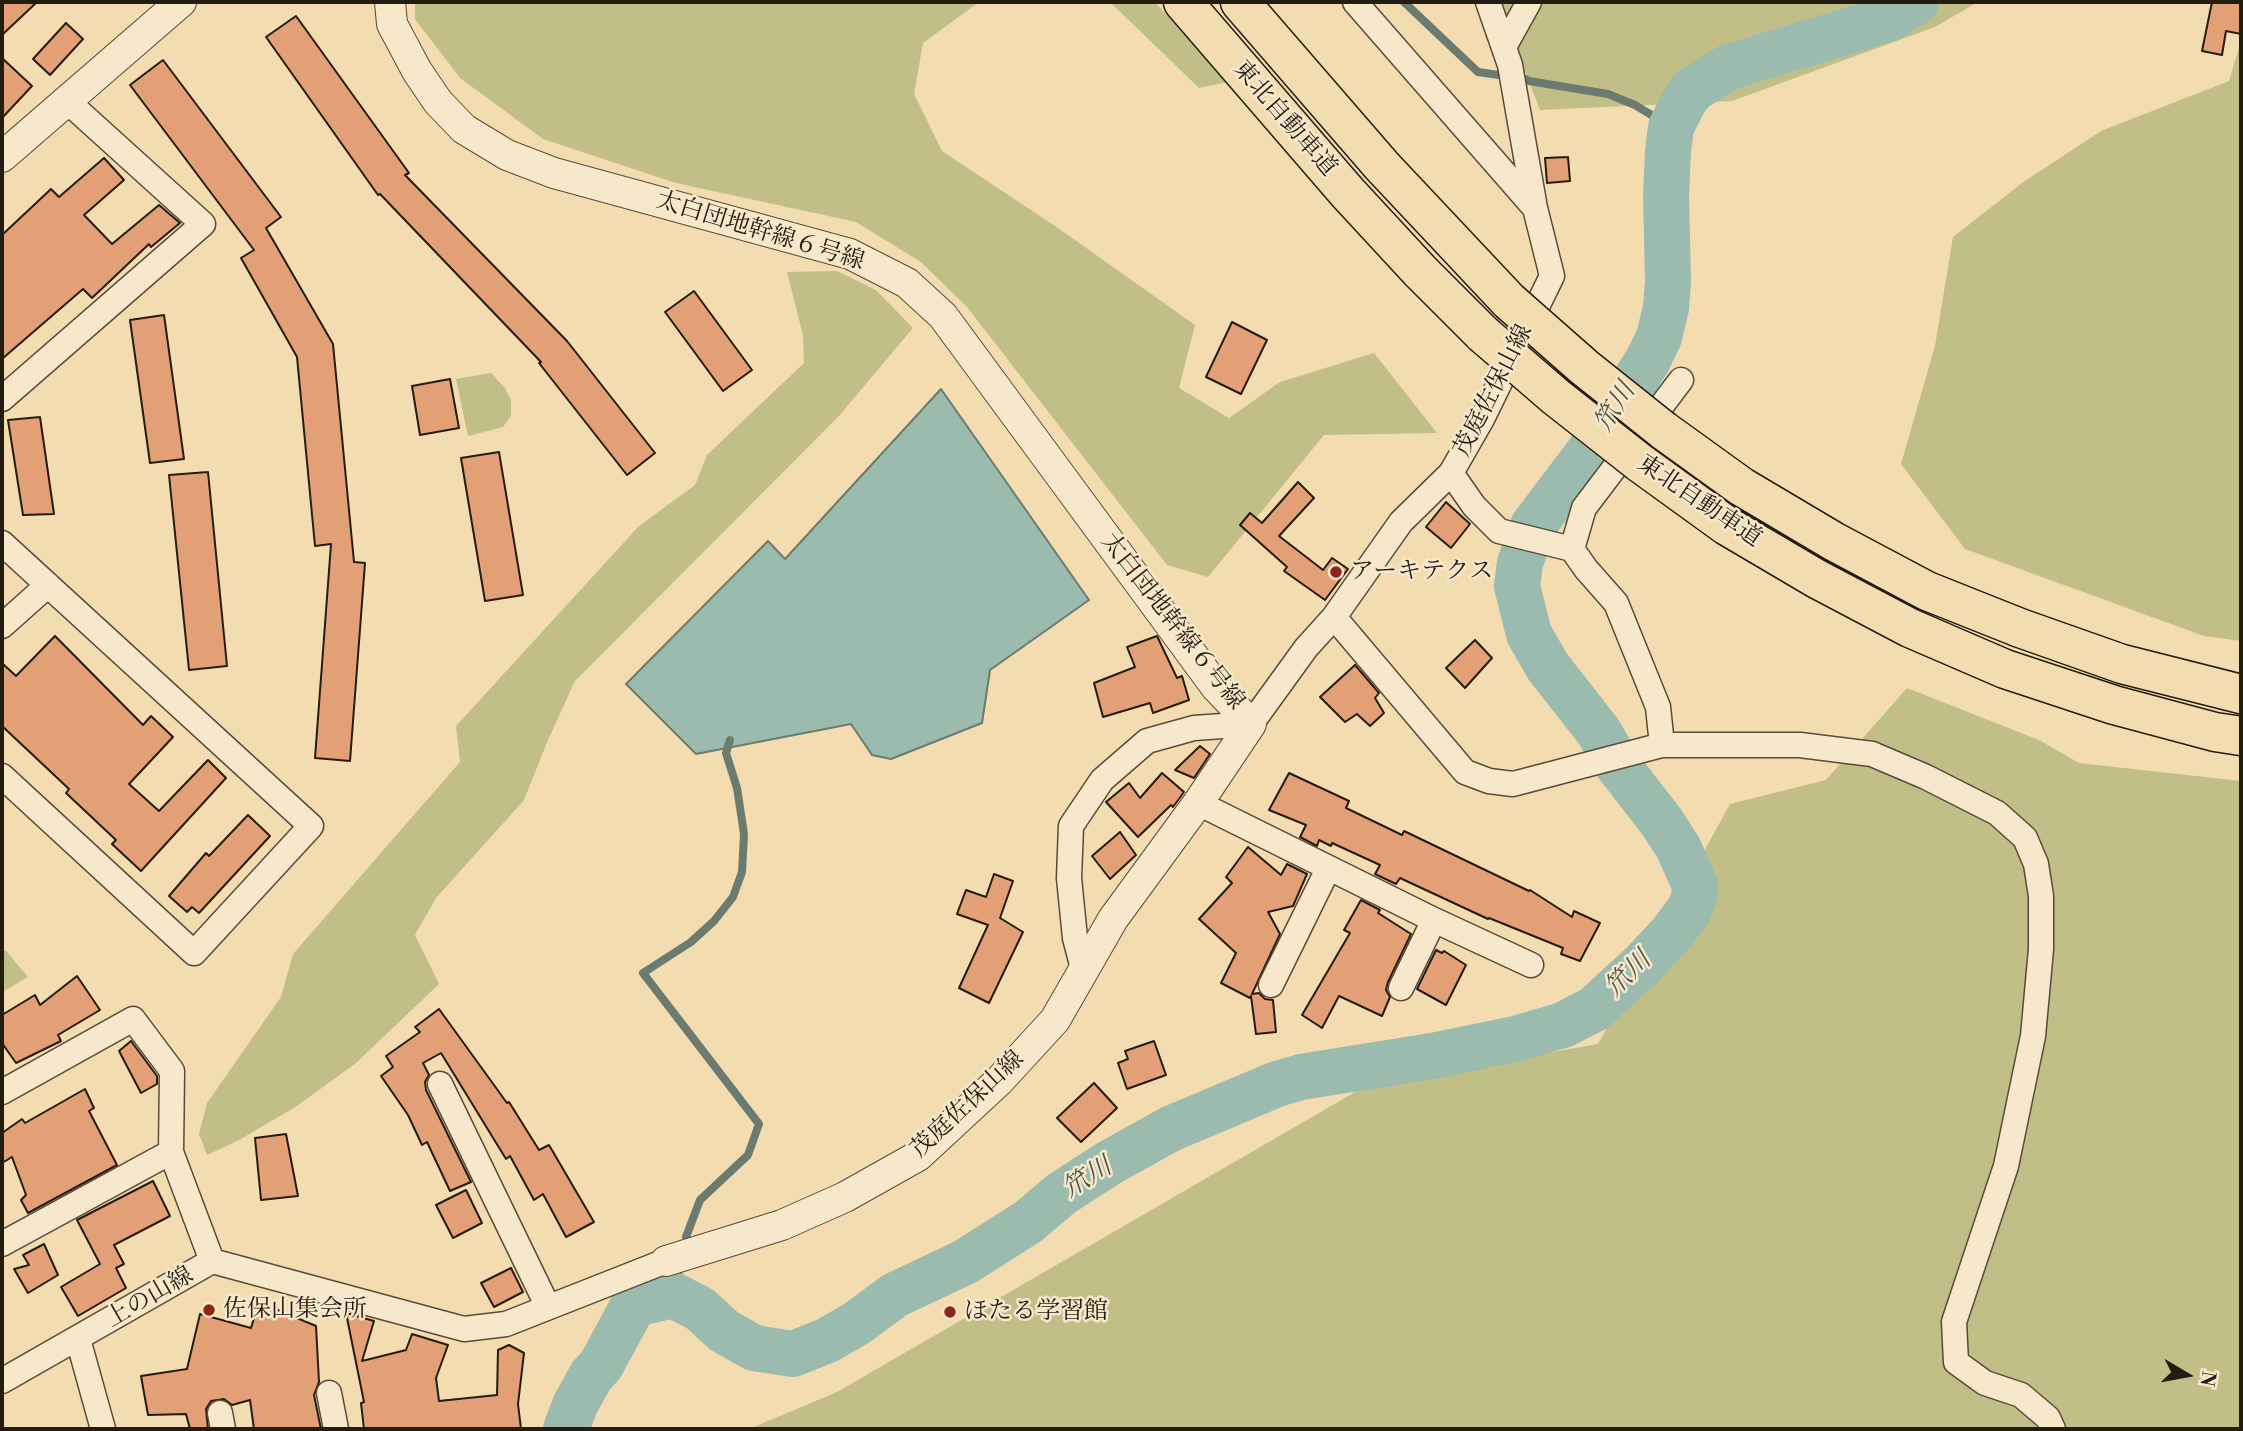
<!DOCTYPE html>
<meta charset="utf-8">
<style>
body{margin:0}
#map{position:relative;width:2243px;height:1431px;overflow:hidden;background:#f3dcb0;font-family:"Libre Bodoni",serif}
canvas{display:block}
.frame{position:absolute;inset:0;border:4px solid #241b11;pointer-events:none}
.north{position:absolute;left:2152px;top:1340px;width:70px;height:70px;-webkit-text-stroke:5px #f7e8cc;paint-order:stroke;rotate:100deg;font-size:19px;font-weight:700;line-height:28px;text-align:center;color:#241b11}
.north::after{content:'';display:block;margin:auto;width:24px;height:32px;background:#241b11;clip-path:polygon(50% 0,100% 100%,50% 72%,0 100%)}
</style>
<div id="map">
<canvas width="2243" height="1431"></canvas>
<div class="frame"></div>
<div class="north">N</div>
</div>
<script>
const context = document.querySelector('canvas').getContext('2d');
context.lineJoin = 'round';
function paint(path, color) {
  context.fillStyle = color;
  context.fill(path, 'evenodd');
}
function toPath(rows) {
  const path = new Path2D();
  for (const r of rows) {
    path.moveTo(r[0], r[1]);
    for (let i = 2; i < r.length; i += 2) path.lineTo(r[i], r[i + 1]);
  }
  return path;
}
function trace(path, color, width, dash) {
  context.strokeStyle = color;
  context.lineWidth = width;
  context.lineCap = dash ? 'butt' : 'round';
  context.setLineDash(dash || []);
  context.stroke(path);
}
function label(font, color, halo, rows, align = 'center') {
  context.font = font + ' "Libre Bodoni","Noto Serif JP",serif';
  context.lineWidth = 5;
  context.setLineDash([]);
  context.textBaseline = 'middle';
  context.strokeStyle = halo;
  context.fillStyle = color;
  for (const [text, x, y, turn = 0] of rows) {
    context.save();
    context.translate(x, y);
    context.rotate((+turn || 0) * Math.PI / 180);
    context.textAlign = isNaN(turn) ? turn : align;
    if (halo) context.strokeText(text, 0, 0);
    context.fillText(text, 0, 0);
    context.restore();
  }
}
paint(toPath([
 [415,2,979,2,923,43,914,94,942,151,1058,228,1195,325,1179,388,1229,418,1280,382,1374,353,1437,433,1324,435,1208,577,1167,565,967,307,921,262,856,222,676,183,543,139,460,78,415,19],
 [1110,2,1155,2,1227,82,1199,88],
 [1498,2,1978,2,1935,27,1732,101,1540,110],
 [2241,41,2241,641,2204,636,1965,549,1901,464,1935,346,1953,237,2022,183,2101,131,2229,81],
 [837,271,876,290,913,328,838,417,575,681,548,740,524,800,436,898,415,935,439,984,356,1063,297,1106,239,1140,207,1155,199,1134,207,1103,281,997,293,954,460,762,456,726,639,526,695,485,707,455,804,363,803,335,787,272],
 [491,373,505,388,511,400,511,416,503,427,468,436,456,379],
 [1907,688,2039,740,2079,763,2241,781,2241,1429,749,1429,837,1392,1369,1084,1598,1044,1730,804,1826,780],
 [2,951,6,951,28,977,2,992]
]), '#c1bf87');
const water = toPath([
 [941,389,1089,600,990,670,982,723,891,759,872,755,851,724,696,754,626,684,768,541,785,559,941,389]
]);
paint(water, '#9bbbaf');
trace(water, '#6b7b70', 2);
trace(toPath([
 [1404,2,1478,72,1506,76,1509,72,1529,81,1608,94,1635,105,1671,127],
 [686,1237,700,1200,748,1155,759,1124,643,973,691,942,714,921,733,897,742,872,744,834,737,788,726,753,730,740],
 [673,1295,679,1276]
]), '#6b7b70', 8);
trace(toPath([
 [566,1429,575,1405,591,1376,601,1365,634,1304,673,1295,700,1309,724,1331,754,1348,793,1354,828,1340,857,1323,895,1295,965,1262,1028,1222,1061,1194,1109,1163,1170,1129,1277,1084,1301,1077,1432,1056,1515,1039,1563,1025,1594,1009,1643,964,1672,933,1689,910,1694,899,1695,885,1678,847,1661,821,1619,767,1599,732,1548,667,1529,634,1517,586,1520,563,1533,526,1589,452,1648,360,1659,337,1666,308,1668,281,1666,196,1668,152,1671,127,1684,101,1693,89,1729,67,1888,19,1916,2]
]), '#9bbbaf', 46);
const building = toPath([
 [2,2,37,2,2,35,2,2],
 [2212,2,2241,2,2241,34,2226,31,2222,55,2202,51,2212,2],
 [296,16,409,173,405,175,567,341,655,453,627,475,539,363,541,362,380,194,378,195,266,37,296,16],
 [66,23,83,39,50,75,33,59,66,23],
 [2,58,32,86,2,118,2,58],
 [163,60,281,217,266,228,333,344,354,562,365,563,350,761,315,758,331,544,315,546,297,357,241,258,254,250,130,85,163,60],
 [1568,157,1570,181,1547,183,1545,158,1568,157],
 [104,158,124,180,84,215,112,244,159,205,180,223,151,247,149,244,92,298,83,289,2,359,2,235,51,189,59,197,104,158],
 [694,291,752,370,723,391,665,312,694,291],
 [164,315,184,459,150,463,130,320,164,315],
 [1232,322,1267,340,1241,394,1206,377,1232,322],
 [450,379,459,428,420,435,412,386,450,379],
 [40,417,54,514,23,515,8,420,40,417],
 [499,452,523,595,485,601,461,458,499,452],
 [208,472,227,666,189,670,169,475,208,472],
 [1298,482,1314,498,1279,536,1323,570,1332,558,1348,569,1325,600,1284,571,1287,567,1240,525,1250,513,1262,523,1298,482],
 [1446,502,1470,524,1451,548,1426,527,1446,502],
 [55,636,143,725,151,716,173,737,129,784,159,811,208,760,226,778,141,871,112,844,116,840,66,793,69,789,2,726,2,663,16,676,55,636],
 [1157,636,1177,678,1182,676,1189,700,1153,713,1150,703,1103,717,1094,683,1135,667,1127,647,1157,636],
 [1475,640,1492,658,1465,688,1446,668,1475,640],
 [1355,665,1379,693,1375,698,1384,713,1370,726,1357,714,1345,722,1320,697,1355,665],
 [1200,746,1210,754,1194,778,1175,770,1200,746],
 [1162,773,1184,792,1173,807,1171,805,1138,837,1106,802,1129,783,1140,798,1162,773],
 [1289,773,1349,801,1346,808,1402,835,1404,831,1529,891,1530,890,1572,917,1574,911,1600,923,1580,961,1561,954,1563,948,1489,918,1488,919,1400,878,1396,884,1375,874,1380,865,1332,843,1331,846,1319,840,1317,846,1300,837,1306,825,1269,810,1289,773],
 [248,815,270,836,199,913,192,907,187,912,169,896,206,853,209,856,248,815],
 [1120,832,1136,855,1110,879,1092,856,1120,832],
 [1248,847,1281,875,1287,864,1307,874,1293,906,1268,912,1280,934,1252,994,1259,993,1265,999,1273,1000,1276,1032,1256,1034,1251,996,1250,998,1221,983,1236,953,1199,919,1232,883,1226,877,1248,847],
 [994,874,1013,881,1000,918,1023,932,989,1003,959,988,988,925,957,914,966,890,986,897,994,874],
 [1361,900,1380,910,1378,913,1411,934,1388,982,1386,990,1390,997,1382,1016,1339,996,1322,1028,1302,1015,1350,933,1344,930,1361,900],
 [1436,950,1442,953,1444,951,1466,965,1446,1005,1417,989,1436,950],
 [77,976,100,1010,58,1035,61,1041,16,1063,2,1043,2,1015,35,995,40,1005,77,976],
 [439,1009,507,1103,509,1102,539,1150,549,1145,594,1222,566,1237,543,1194,534,1200,510,1156,506,1159,441,1053,423,1063,429,1075,425,1082,426,1090,471,1182,450,1191,427,1142,422,1145,408,1115,381,1076,393,1067,386,1056,420,1032,415,1027,439,1009],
 [131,1041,157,1076,157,1084,141,1093,119,1051,131,1041],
 [1154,1041,1166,1075,1127,1089,1118,1063,1128,1059,1125,1051,1154,1041],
 [1094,1083,1117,1108,1081,1142,1057,1118,1094,1083],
 [85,1089,94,1108,89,1111,117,1165,28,1213,21,1200,26,1195,12,1157,2,1163,2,1133,22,1119,25,1123,85,1089],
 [286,1134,298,1196,261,1200,255,1138,286,1134],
 [153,1181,170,1216,114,1245,124,1264,116,1268,126,1288,78,1316,61,1287,100,1264,77,1220,153,1181],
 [466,1190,482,1223,453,1238,436,1205,466,1190],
 [44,1244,58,1275,28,1293,14,1269,29,1265,23,1255,44,1244],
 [511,1268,523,1292,494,1307,481,1283,511,1268],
 [259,1302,316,1326,319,1382,314,1395,321,1429,254,1429,250,1400,232,1405,224,1399,211,1401,206,1409,208,1429,190,1429,186,1414,148,1415,141,1376,187,1369,200,1314,251,1328,259,1302],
 [346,1313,374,1321,362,1361,406,1350,412,1334,448,1345,436,1378,439,1401,497,1395,498,1350,509,1345,524,1353,518,1404,521,1429,364,1429,361,1403,364,1402,346,1313]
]);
paint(building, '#e39f75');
trace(building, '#241b11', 2);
const minor = toPath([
 [1355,2,1534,207],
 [1504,47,1529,2],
 [1681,380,1584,508,1572,549,1586,569,1616,603,1658,707,1662,745,1800,745,1872,754,1926,777,1997,813,2025,838,2036,864,2041,896,2041,949,2033,1036,2006,1166,1954,1322,1956,1362,1985,1383,2021,1395,2048,1418,2053,1429],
 [2,399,203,224,67,101],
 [1451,473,1474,506,1499,531,1572,549],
 [2,543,311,826,194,953,2,776],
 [1334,617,1465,772,1489,781,1513,784,1662,745],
 [2,626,48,585],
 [1198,803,1434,920,1531,965],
 [1084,972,1075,938,1069,878,1071,826,1102,780,1147,741,1194,728,1251,724,1306,648,1334,617,1401,522,1451,473,1482,419,1552,276,1535,208,1510,65,1488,2],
 [1271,985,1328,869],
 [1401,988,1434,920],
 [440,1084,548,1307],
 [2,1092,133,1019,172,1071,171,1152,212,1261],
 [2,1244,171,1152],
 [78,1339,103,1429],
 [2,1381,212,1261,464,1329,506,1324,666,1261],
 [329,1393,336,1429],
 [220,1413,223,1429]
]);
const tertiary = toPath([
 [390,2,392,24,417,71,438,102,464,129,507,155,554,173,850,254,907,283,943,316,1216,687,1251,724,1198,803,1113,919,1055,1020,999,1081,918,1156,845,1197,782,1225,666,1261],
 [2,157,181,2]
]);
const motorway = toPath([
 [1183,2,1347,192,1420,271,1483,334],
 [1240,2,1382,166,1509,301],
 [1663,430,1742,487,1833,541,1927,591,2020,628,2122,664,2241,694],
 [1640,463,1727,526,1817,579,1910,628,2005,669,2114,705,2215,732,2241,736]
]);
trace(minor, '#584b39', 27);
trace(tertiary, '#584b39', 32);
trace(motorway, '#241b11', 41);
trace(minor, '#f7e8cc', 24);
trace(tertiary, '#f7e8cc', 30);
trace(motorway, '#f3dcb0', 38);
const motorwayBridge = toPath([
 [1509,301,1584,367,1663,430],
 [1483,334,1556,397,1640,463]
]);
trace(motorwayBridge, '#241b11', 41, []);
trace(motorwayBridge, '#f3dcb0', 38);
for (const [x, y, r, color] of [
 [1336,572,7,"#8f2418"],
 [209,1310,7,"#8f2418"],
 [950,1312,7,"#8f2418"]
]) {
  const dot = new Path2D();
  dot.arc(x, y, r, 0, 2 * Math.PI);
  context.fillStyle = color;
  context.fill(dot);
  trace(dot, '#f7e8cc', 2.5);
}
label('24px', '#241b11', '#f7e8cc', [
 ["東北自動車道",1284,119,49],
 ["太白団地幹線６号線",760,232,17],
 ["茂庭佐保山線",1494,391,-63],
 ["東北自動車道",1699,502,34],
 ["太白団地幹線６号線",1172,622,52],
 ["茂庭佐保山線",968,1105,-43],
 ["上の山線",150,1298,-30]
]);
label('24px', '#241b11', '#f7e8cc', [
 ["アーキテクス",1350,572],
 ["佐保山集会所",223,1310],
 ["ほたる学習館",964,1312]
], 'left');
label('italic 26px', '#4e5348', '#f7e8cc', [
 ["笊川",1616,408,-58],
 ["笊川",1629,975,-45],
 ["笊川",1088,1179,-32]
]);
</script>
